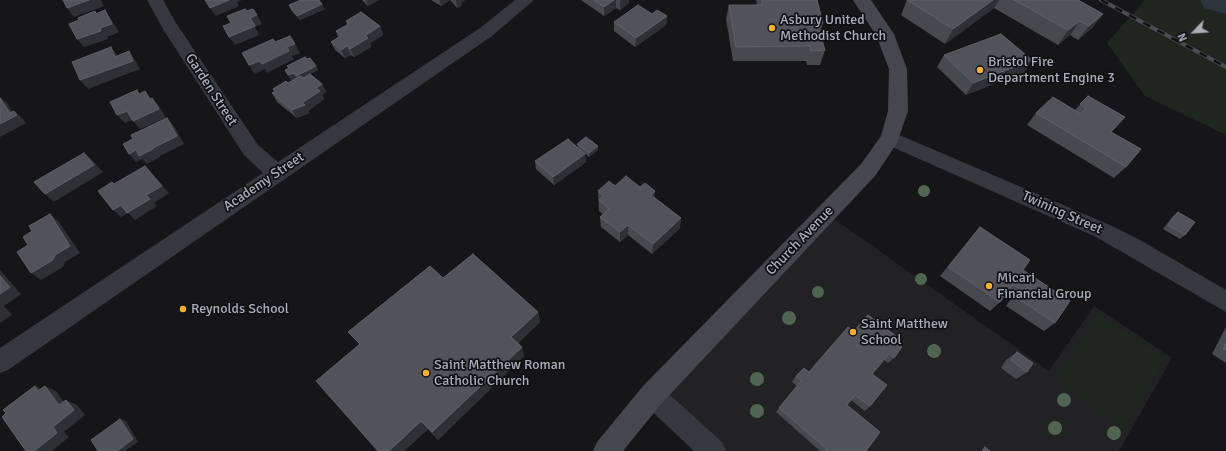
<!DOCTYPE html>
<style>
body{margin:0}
#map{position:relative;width:1226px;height:451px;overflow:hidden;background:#161618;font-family:Signika,sans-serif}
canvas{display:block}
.north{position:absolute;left:1174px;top:12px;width:40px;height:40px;-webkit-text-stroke:3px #111113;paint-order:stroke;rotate:245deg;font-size:11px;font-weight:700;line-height:16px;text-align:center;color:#a8adb8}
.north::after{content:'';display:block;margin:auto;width:14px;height:18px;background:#a8adb8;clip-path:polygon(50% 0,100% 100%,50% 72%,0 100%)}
</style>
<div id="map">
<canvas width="1226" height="451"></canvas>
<div class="north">N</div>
</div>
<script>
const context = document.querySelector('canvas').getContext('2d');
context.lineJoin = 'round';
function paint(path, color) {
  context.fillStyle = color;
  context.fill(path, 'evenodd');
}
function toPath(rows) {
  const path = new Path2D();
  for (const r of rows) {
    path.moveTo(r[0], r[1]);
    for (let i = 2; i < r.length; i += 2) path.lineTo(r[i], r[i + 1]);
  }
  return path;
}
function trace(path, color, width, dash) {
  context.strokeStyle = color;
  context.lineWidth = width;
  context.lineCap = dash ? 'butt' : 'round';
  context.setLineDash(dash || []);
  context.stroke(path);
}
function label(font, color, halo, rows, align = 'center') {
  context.font = font + ' Signika,sans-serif';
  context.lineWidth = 3.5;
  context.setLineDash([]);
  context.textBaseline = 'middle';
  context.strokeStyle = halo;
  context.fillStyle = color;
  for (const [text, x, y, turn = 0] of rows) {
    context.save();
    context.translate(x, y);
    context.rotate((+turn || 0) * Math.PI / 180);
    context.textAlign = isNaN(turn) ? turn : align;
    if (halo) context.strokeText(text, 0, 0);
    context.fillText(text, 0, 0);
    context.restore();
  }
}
paint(toPath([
 [826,213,1049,371,1094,306,1172,358,1119,451,713,451,652,395]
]), '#222225');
paint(toPath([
 [1145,0,1226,0,1226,135,1145,96,1107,43],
 [1099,314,1165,357,1124,429,1056,380]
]), '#1e261f');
paint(toPath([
 [1200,0,1226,0,1226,14,1204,8,1200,0]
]), '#2c353c');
paint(toPath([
 [147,0,163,0,176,23,258,145,278,162,480,28,515,0,534,0,492,36,8,370,0,373,0,348,263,173,244,155,163,29,147,0],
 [890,131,1110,225,1140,240,1226,290,1226,312,1096,237,883,143,880,138,883,133,890,131],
 [652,383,661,387,722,442,726,451,694,451,643,403,640,395,643,387,652,383]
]), '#37383d');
paint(toPath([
 [853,0,871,0,894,34,907,69,908,111,897,143,875,176,661,404,623,451,593,451,597,442,643,386,861,164,881,136,888,111,889,69,876,35,853,0]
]), '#45474d');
const rail = toPath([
 [1101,0,1226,67]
]);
trace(rail, '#4a4c52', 4);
trace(rail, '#111113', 2.5, [8]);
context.fillStyle = '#506452';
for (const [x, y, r] of [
 [924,191,6],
 [921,279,6],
 [818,292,6],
 [789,318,7],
 [934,351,7],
 [757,379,7],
 [1064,400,7],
 [757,411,7],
 [1055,428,7],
 [1114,433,7]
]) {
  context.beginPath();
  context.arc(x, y, r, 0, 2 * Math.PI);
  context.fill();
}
paint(toPath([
 [362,0,379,0,368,6],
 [431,0,465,0,461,3,462,5,457,8,450,0,441,6],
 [581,0,629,0,629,3,620,10,616,8,604,16],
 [756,0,817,0,823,23,820,33,825,50,820,65,807,65,806,61,733,61,726,19,729,5,757,5],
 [907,0,1078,0,1103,14,1092,28,1078,40,1070,35,1058,45,994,8,945,44,901,15],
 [289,5,325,9,300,20,291,10],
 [652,14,667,16,666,25,635,47,614,31,614,22],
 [346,21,380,26,383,35,370,43,371,47,354,57,351,55,345,58,335,50,331,42,338,37,336,31,347,25],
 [944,55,1032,60,1024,72,966,95,937,67],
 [307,59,316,66,318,70,310,74,322,84,326,92,322,95,324,99,308,111,309,113,297,118,277,102,272,93,274,92,273,89,288,83,297,78,296,77,291,80,285,70,289,69,287,66],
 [1088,96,1111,132,1126,167,1114,178,1027,125,1036,113,1075,110],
 [577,144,598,150,589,157,582,151,586,162,554,185,536,169,535,161,578,147],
 [640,187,655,191,654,198,680,228,652,254,628,235,620,242,601,227,600,217,603,214,599,211,598,191],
 [1178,212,1185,235,1180,239,1163,229,1173,216],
 [980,227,1023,270,1055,323,1044,331,1006,306,1011,299,1005,295,1000,302,990,311,940,276],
 [443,278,538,312,540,322,518,343,524,356,438,440,428,429,404,451,378,451,360,345,348,332],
 [1226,327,1226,363,1212,354],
 [897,343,894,358,888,363,884,360,872,374,870,406,865,411,851,400,847,405,866,451,820,451,776,412,779,408,797,386,792,382,796,376],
 [1017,352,1027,372,1016,379,1001,368,1006,360]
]), '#47494d');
paint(toPath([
 [89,0,102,0,101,0,104,6,74,17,67,8],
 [229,0,242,0,237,2,239,6,216,16,210,8],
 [369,0,379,0,368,6,366,1],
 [439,0,450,0,441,6],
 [456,0,465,0,461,3,462,5,457,8],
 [614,0,616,0,616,8,604,16,604,7],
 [621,0,629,0,629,3,620,10,620,1],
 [993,0,999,0,994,8,945,44,953,29],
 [322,4,325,9,300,20,297,16],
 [105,10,111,19,119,32,107,37,108,39,84,47,77,39],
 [1103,14,1092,28,1078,40,1089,26],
 [257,15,262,24,255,27,259,35,235,45,229,37,250,18],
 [667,16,666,25,635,47,636,38],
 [1080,21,1070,35,1058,45,1068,30],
 [380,26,383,35,370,43,371,47,354,57,350,49,365,36],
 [295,44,300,53,292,56,294,59,267,73,265,69,254,74,249,65],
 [347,46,351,55,345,58,341,50],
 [111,47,118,56,129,51,135,60,140,69,88,89,80,80,115,57],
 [1032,60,1024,72,966,95,973,83],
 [316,66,318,70,299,80,296,76],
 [294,73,296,77,291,80,288,75],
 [322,84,326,92,322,95,324,99,308,111,309,113,297,118,292,110,302,103,316,88],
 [0,97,7,103,15,116,14,111,23,119,26,123,0,137,0,124,10,113,0,98],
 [152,98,159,106,166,118,140,129,133,121],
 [127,111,134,119,125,123,117,115],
 [167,118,174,126,184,144,160,156,160,157,147,164,142,159,136,162,129,154,136,150,153,148],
 [598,146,598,150,589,157,589,153],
 [84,153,92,160,103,172,54,202,45,194],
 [585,154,586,162,554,185,553,177],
 [145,166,152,174,169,193,154,203,157,206,135,220,128,213,121,217,113,210,121,205,146,195],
 [655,191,654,201,651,195],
 [50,214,59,222,80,253,65,262,63,267,41,280,31,273],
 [681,218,680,228,652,254,653,244],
 [628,225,628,235,620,242,620,232],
 [0,270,21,294,4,306,12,315,0,323],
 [538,312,540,322,514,346,511,337],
 [522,347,524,356,438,440,432,432],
 [35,386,46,391,38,391],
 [45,386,56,391,70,410,59,405],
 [66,400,77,405,85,415,64,432,69,437,52,451,34,451,53,427],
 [120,419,126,421,138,442,125,451,117,451],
 [421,421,428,429,404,451,389,451]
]), '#2f3033');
const building = toPath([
 [63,0,89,0,67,8,63,0],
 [205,0,229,0,210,8,205,0],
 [301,0,319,0,322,4,297,16,289,5,301,0],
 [594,0,614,0,604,7,594,0],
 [762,0,817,0,823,23,817,23,825,50,811,51,810,46,736,47,729,5,763,5,762,0],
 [907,0,993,0,953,29,907,0],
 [1014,0,1078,0,1103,14,1089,26,1080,21,1068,30,1014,0],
 [638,5,652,14,657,10,667,16,636,38,614,22,638,5],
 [245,9,246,11,253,9,257,15,250,18,255,26,229,37,223,26,231,23,227,16,245,9],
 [105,10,112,24,100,28,101,31,77,39,69,24,79,20,78,18,95,11,96,14,105,10],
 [361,12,380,26,365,36,368,38,350,49,347,46,341,50,331,42,341,36,336,31,349,24,346,21,361,12],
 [1001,34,1032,60,973,83,944,55,1001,34],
 [290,36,295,44,287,47,289,51,262,64,260,61,249,65,242,53,273,39,275,42,290,36],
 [111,47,115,57,129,51,133,61,80,80,72,62,111,47],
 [305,57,307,59,310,58,316,66,296,76,294,73,288,75,285,70,289,68,287,66,305,57],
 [310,74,322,84,316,88,320,91,302,103,305,105,292,110,272,93,275,91,273,89,286,81,288,83,300,76,304,78,310,74],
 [137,90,139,94,145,91,150,99,152,98,159,109,133,121,127,111,117,115,110,102,137,90],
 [1088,96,1125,117,1111,132,1141,149,1126,167,1036,113,1053,97,1081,114,1086,108,1080,104,1088,96],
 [0,98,10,113,14,111,17,115,0,124,0,98],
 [167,118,177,136,153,148,153,149,139,156,136,150,129,154,123,144,133,139,131,135,167,118],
 [586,137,598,146,589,153,577,144,586,137],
 [568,139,585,154,553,177,535,161,568,139],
 [84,153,94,165,45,194,34,182,84,153],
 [145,166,162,186,146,195,150,199,127,213,121,205,113,210,98,191,112,182,114,184,145,166],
 [626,176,640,187,645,183,655,191,651,195,681,218,653,244,628,225,620,232,600,217,609,209,599,200,604,196,598,191,609,181,615,186,626,176],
 [1178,212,1195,222,1185,235,1168,225,1178,212],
 [50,214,70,246,55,255,53,260,31,273,17,252,28,245,23,237,32,231,29,226,50,214],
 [980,227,1030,260,1023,270,1070,301,1055,323,1016,297,1021,290,1013,284,1000,302,948,267,980,227],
 [473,254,538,312,511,337,522,347,432,432,421,421,389,451,378,451,316,381,360,344,348,332,430,266,443,278,473,254],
 [0,276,10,287,0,294,0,276],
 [868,315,900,339,897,343,902,347,894,358,889,354,872,374,887,385,870,406,855,395,847,405,880,432,866,451,825,451,827,449,779,408,801,381,796,376,804,368,809,372,848,327,854,331,868,315],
 [1226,343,1226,350,1223,349,1226,343],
 [1017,352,1033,363,1027,372,1011,360,1017,352],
 [35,386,38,391,45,386,59,405,66,400,74,410,53,427,57,433,34,451,26,451,2,417,6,413,3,410,35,386],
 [120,419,133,439,117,451,98,451,91,440,120,419],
 [985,447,990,451,982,451,985,447]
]);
paint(building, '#525359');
trace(building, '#5f6168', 1);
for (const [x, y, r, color] of [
 [772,28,4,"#f2b134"],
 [980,70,4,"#f2b134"],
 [989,286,4,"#f2b134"],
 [183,309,4,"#f2b134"],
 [853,332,4,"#f2b134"],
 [426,373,4,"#f2b134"]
]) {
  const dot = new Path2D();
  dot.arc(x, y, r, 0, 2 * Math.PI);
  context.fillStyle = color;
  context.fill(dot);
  trace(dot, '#111113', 1.5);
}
label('14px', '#a8adb8', '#111113', [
 ["Asbury United",780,20],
 ["Methodist Church",780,36],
 ["Bristol Fire",988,62],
 ["Department Engine 3",988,78],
 ["Micari",997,278],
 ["Financial Group",997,294],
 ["Reynolds School",191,309],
 ["Saint Matthew",861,324],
 ["School",861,340],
 ["Saint Matthew Roman",434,365],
 ["Catholic Church",434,381]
], 'left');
label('14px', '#a8adb8', '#111113', [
 ["Garden Street",211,90,57],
 ["Academy Street",264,182,-34],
 ["Twining Street",1062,213,24],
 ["Church Avenue",800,241,-46]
]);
</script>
